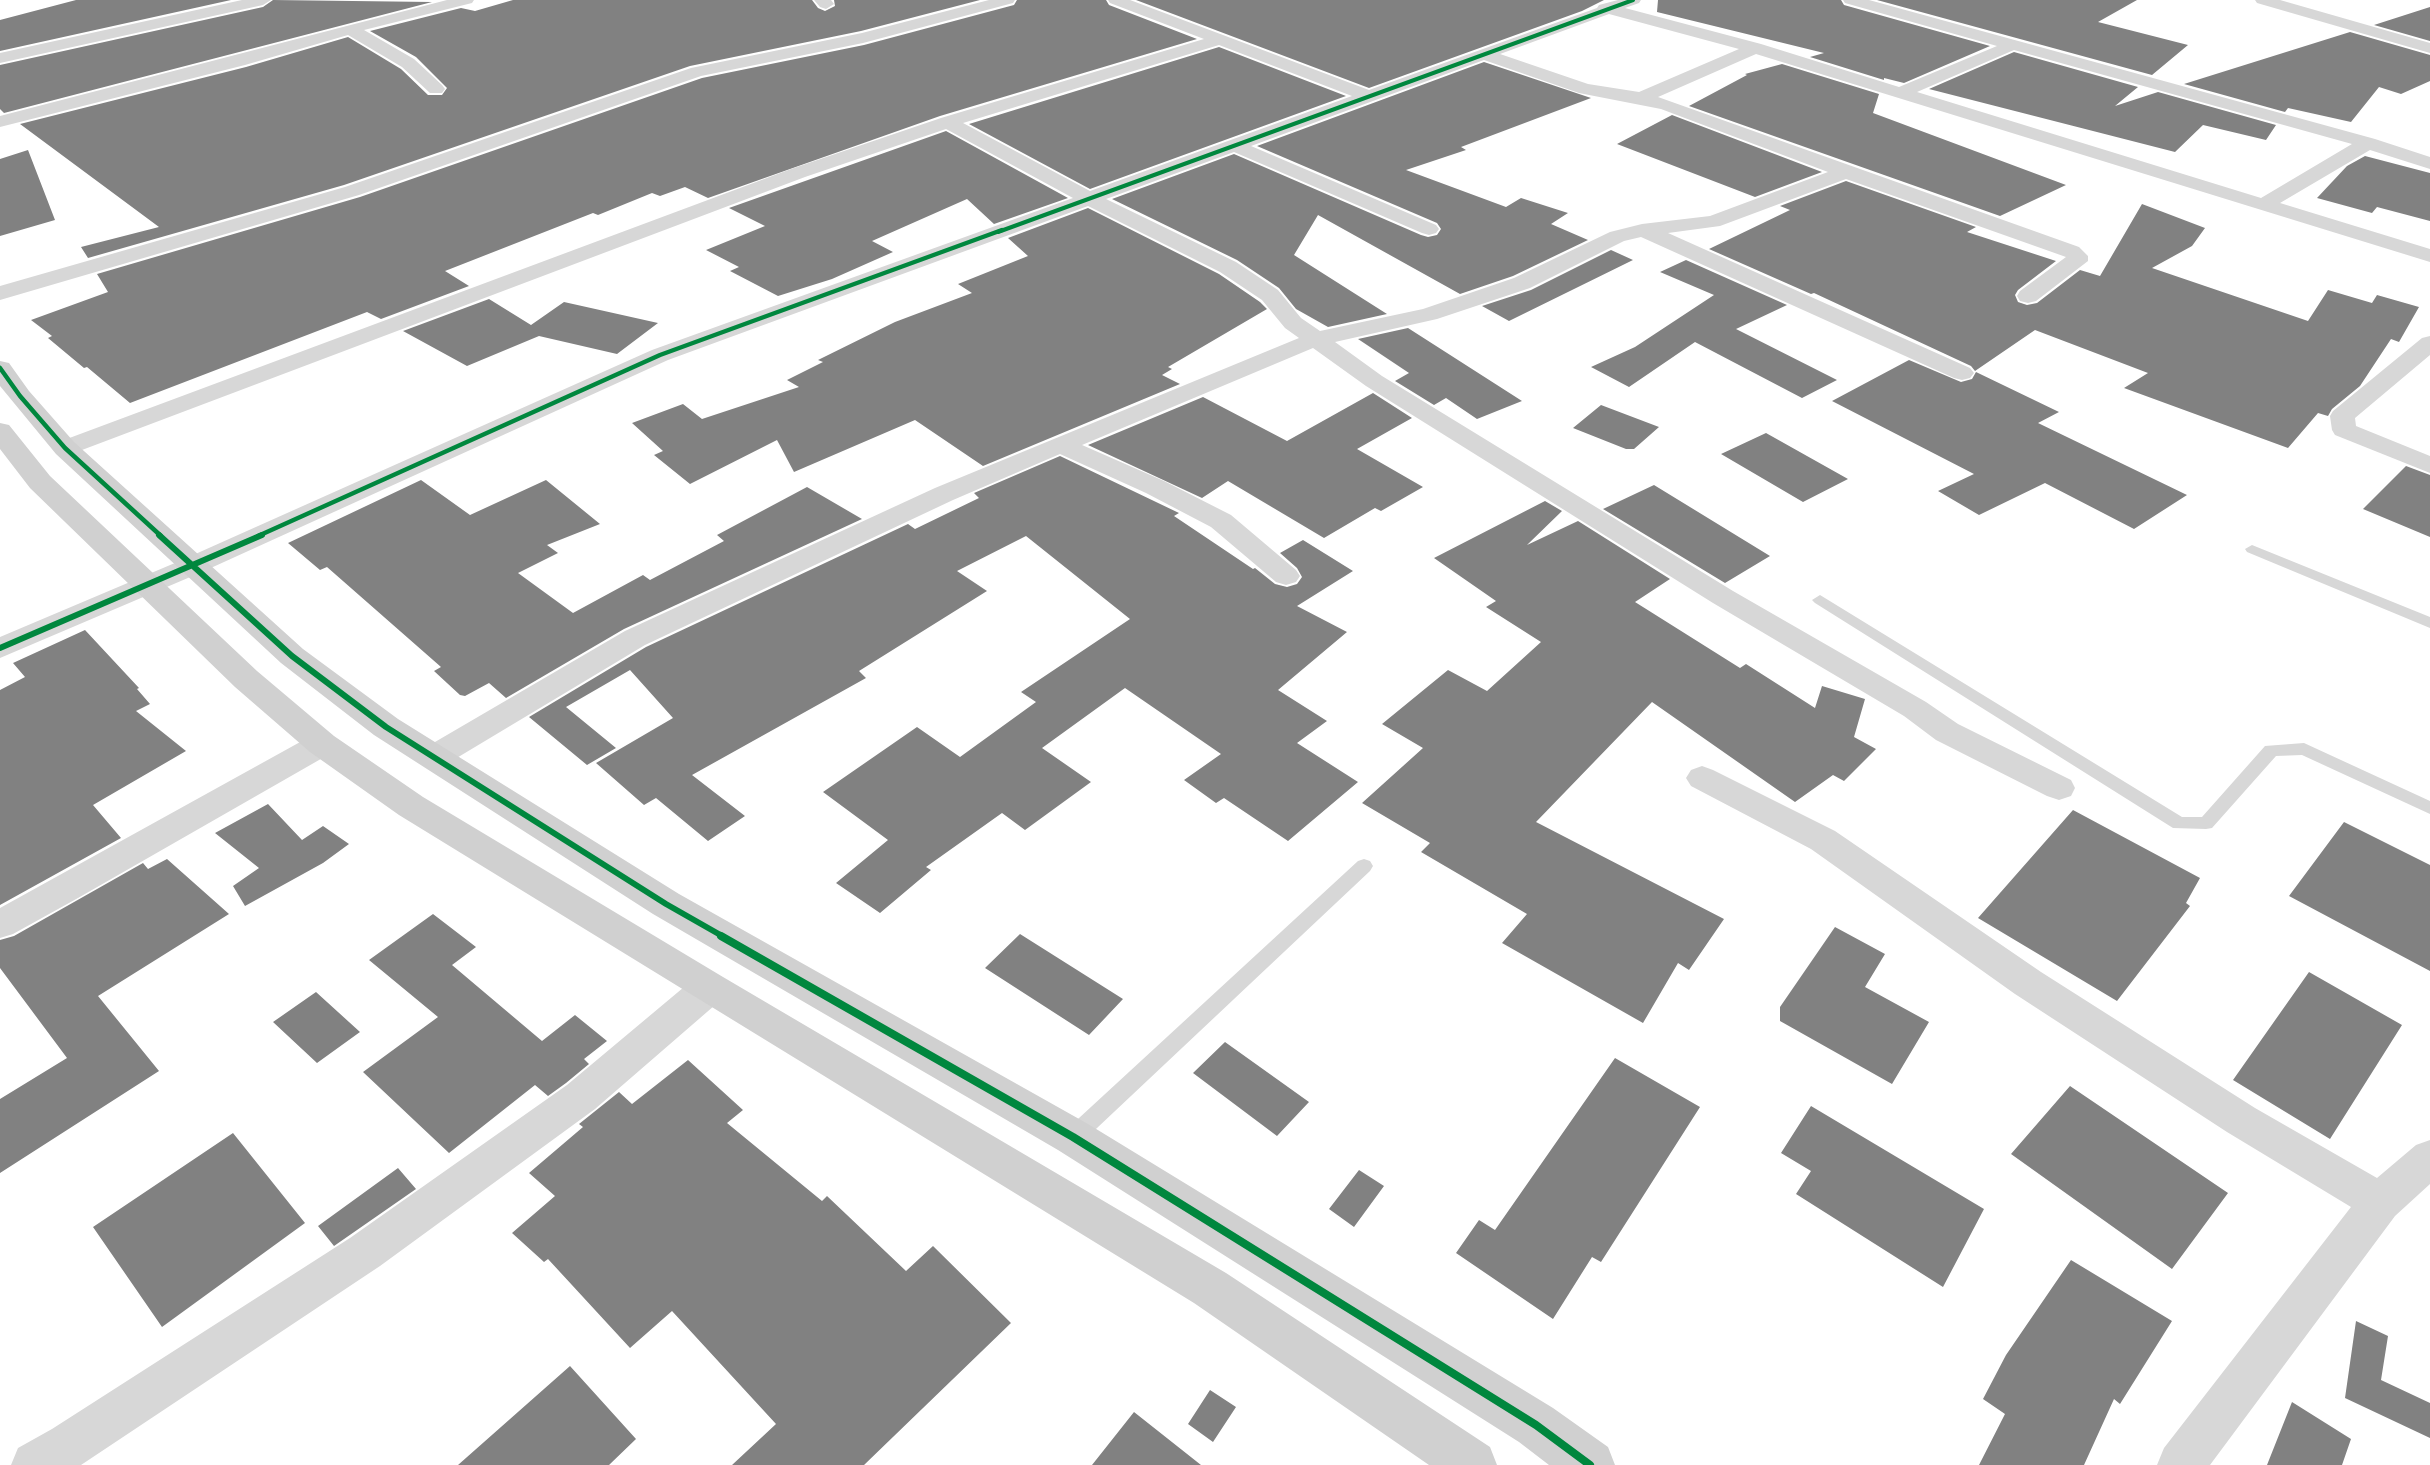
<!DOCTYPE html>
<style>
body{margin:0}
canvas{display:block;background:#fff}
</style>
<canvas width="2430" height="1465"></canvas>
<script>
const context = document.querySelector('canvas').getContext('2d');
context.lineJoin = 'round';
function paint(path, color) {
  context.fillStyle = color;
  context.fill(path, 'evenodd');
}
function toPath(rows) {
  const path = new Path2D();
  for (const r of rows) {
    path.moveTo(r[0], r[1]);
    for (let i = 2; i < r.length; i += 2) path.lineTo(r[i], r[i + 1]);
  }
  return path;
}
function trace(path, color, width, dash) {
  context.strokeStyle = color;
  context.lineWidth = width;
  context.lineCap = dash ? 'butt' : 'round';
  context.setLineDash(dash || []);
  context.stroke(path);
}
paint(toPath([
 [76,0,231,0,0,51,0,20],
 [273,0,432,2,4,113,0,109,0,65,263,7],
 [513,0,812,0,818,8,825,11,835,6,834,0,980,0,861,31,690,66,344,185,88,258,81,247,159,227,20,124,246,67,348,37,401,69,428,95,442,95,447,88,416,57,370,31,461,8,475,11],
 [1017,0,1106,0,1109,5,1197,39,940,116,708,198,685,187,660,196,652,193,598,215,593,213,445,271,469,286,381,319,367,312,130,403,87,367,84,368,48,338,52,336,31,320,108,292,97,274,360,197,702,78,864,45,1014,5],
 [1136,0,1604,0,1582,11,1369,88],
 [1658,0,1841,0,1844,5,1990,46,1904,83,1884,78,1884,80,1810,57,1824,53,1657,12],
 [1877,0,2137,0,2098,22,2188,45,2152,75],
 [2430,7,2430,41,2374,25],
 [2350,32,2430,55,2430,81,2401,94,2379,87,2351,122,2288,108,2285,112,2184,84],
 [1219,47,1346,96,1090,189,969,124],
 [2014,52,2138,87,2115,106,2158,92,2276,125,2266,140,2203,125,2175,152,1929,89],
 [1484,62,1591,98,1461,147,1466,150,1406,170,1506,207,1521,198,1568,213,1551,224,1588,240,1513,276,1460,294,1318,215,1294,255,1387,314,1328,327,1296,309,1279,288,1237,260,1112,199,1234,154,1421,235,1428,237,1437,235,1441,229,1437,223,1257,146],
 [1782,64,1879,94,1873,113,2066,185,2000,216,1689,106,1747,75,1745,74],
 [1672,115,1822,172,1755,197,1617,144],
 [946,131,1068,198,994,224,967,199,872,241,893,252,832,279,778,296,730,271,739,267,706,250,765,226,729,208],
 [28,150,55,220,0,236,0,159],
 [2365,156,2430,173,2430,221,2377,207,2372,213,2317,198,2347,166],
 [1846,181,1976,227,1967,232,2056,261,2018,290,2015,295,2018,302,2027,305,2037,303,2080,270,2100,276,2142,204,2205,228,2192,246,2152,268,2308,321,2328,290,2372,303,2377,295,2419,307,2399,342,2391,339,2360,386,2332,409,2328,416,2318,413,2288,448,2124,388,2148,373,2035,330,1975,371,1971,366,1814,293,1811,294,1709,249,1790,210,1780,206],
 [1088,208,1219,274,1260,302,1267,309,1168,367,1172,369,1162,375,1180,384,983,466,915,420,794,472,777,440,690,484,654,455,663,451,632,423,683,404,702,419,799,387,787,380,823,362,818,360,895,322,972,293,958,284,1028,256,1008,238],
 [1611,250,1633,260,1509,321,1482,306,1531,290],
 [1686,260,1787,305,1736,329,1837,380,1802,398,1695,342,1629,387,1591,367,1635,347,1714,295,1660,272],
 [489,299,531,325,564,302,658,323,617,354,539,336,467,366,403,331],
 [1408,328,1522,401,1477,419,1446,398,1434,405,1395,381,1409,373,1358,339],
 [1909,360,1961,382,1972,379,1976,372,2059,412,2038,423,2187,495,2134,529,2045,483,1979,515,1938,491,1974,474,1832,401],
 [1373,393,1412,418,1357,449,1423,487,1381,511,1375,508,1324,538,1228,481,1202,498,1088,445,1203,397,1287,441],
 [1601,405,1659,427,1634,449,1626,449,1573,428],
 [1766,433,1848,479,1803,502,1721,454],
 [1060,456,1179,513,1174,516,1253,569,1255,568,1275,584,1287,587,1297,584,1302,577,1297,568,1280,553,1303,540,1353,571,1297,606,1347,632,1278,690,1327,721,1297,743,1358,782,1288,841,1224,798,1216,803,1184,780,1221,754,1125,688,1042,748,1091,782,1025,830,1002,813,926,867,931,870,880,913,836,883,888,840,823,792,917,727,960,757,1036,702,1021,692,1130,619,1026,536,957,571,987,591,859,671,866,678,692,775,745,816,708,841,656,798,644,805,596,763,673,718,630,670,566,707,616,748,587,765,529,717,646,647,908,524,915,529,979,498,974,493],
 [2406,466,2430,475,2430,537,2363,509],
 [421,480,470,515,546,480,600,524,547,545,558,553,518,573,573,613,643,575,650,580,724,541,717,535,807,487,862,519,624,629,506,698,489,683,465,696,460,695,434,671,441,667,327,567,320,570,288,543],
 [1654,485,1770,556,1725,583,1603,509],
 [1545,501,1562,511,1527,545,1578,521,1670,579,1635,602,1740,668,1746,664,1815,708,1822,686,1865,699,1854,737,1876,749,1844,781,1833,775,1795,802,1652,702,1536,822,1724,919,1689,970,1678,963,1643,1023,1502,943,1527,914,1421,852,1430,843,1362,803,1423,748,1382,724,1448,670,1487,691,1541,642,1486,607,1496,601,1434,558],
 [85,630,139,688,137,689,150,704,136,711,186,751,93,805,121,838,0,905,0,690,25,677,13,663],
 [268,804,302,840,323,826,349,844,323,863,245,906,233,886,259,868,215,833],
 [2073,810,2200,878,2186,903,2190,906,2117,1001,1978,918],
 [2344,822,2430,865,2430,971,2289,896],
 [167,859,229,914,98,996,159,1071,0,1173,0,1099,67,1058,0,968,0,940,14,936,143,863,148,869],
 [433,914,476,947,452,965,542,1041,575,1015,607,1041,584,1059,589,1064,566,1083,548,1096,535,1085,449,1153,363,1072,438,1017,369,960],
 [1835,927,1885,954,1865,987,1929,1022,1892,1084,1780,1021,1780,1007],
 [1020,934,1123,999,1089,1035,985,968],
 [2309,972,2402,1025,2330,1139,2233,1080],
 [316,992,360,1032,317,1063,273,1022],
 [1225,1042,1309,1102,1277,1136,1193,1073],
 [1615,1058,1700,1107,1601,1262,1592,1257,1553,1319,1456,1253,1479,1220,1495,1230],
 [688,1060,743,1110,727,1123,822,1201,827,1196,906,1271,933,1246,1011,1323,864,1465,732,1465,776,1424,672,1311,630,1348,548,1259,544,1262,512,1233,555,1196,529,1173,583,1127,579,1124,619,1092,632,1104],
 [2070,1086,2228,1193,2172,1269,2011,1154],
 [1811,1106,1984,1209,1943,1287,1796,1194,1811,1171,1781,1153],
 [233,1133,305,1223,162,1327,93,1227],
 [398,1168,416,1189,334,1246,318,1226],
 [1359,1170,1384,1186,1354,1227,1329,1209],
 [2071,1260,2172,1321,2120,1404,2114,1399,2084,1465,1979,1465,2005,1414,1983,1399,2006,1355],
 [2356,1321,2388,1336,2381,1380,2430,1403,2430,1438,2345,1398],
 [570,1366,636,1439,609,1465,458,1465],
 [1210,1390,1236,1407,1213,1442,1188,1424],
 [2292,1402,2351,1439,2342,1465,2267,1465],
 [1134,1412,1201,1465,1092,1465]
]), '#818181');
paint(toPath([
 [2252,545,2430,617,2430,628,2247,552,2245,549,2252,545],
 [1820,595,2182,817,2202,817,2265,746,2304,743,2430,801,2430,814,2302,755,2276,756,2212,828,2206,829,2173,828,1815,603,1812,600,1820,595],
 [1364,859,1370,861,1373,866,1370,871,1080,1144,1073,1146,1066,1144,1062,1137,1066,1130,1358,861,1364,859]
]), '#d7d7d7');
paint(toPath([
 [242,0,271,0,263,5,0,63,0,53,242,0],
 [447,0,474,0,472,3,364,30,414,59,442,85,445,89,442,93,430,93,402,67,348,35,245,65,0,127,0,116,447,0],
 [814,0,831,0,834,4,826,9,820,7,814,0],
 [989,0,1015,0,1013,3,863,43,701,76,359,195,0,300,0,286,345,187,691,68,862,33,989,0],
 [1108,0,1130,0,1369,90,1597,8,1599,5,1618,0,1641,0,1639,3,1625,8,1761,44,1899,87,1997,46,1845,3,1843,0,1869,0,2375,139,2430,157,2430,169,2370,150,2280,203,2430,249,2430,262,1756,54,1658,97,2079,247,2088,256,2088,261,2036,301,2028,303,2020,301,2017,296,2020,291,2066,257,1846,179,1720,226,1668,233,1970,368,1974,373,1970,378,1962,380,1954,378,1641,237,1624,241,1530,288,1437,319,1335,342,1382,376,1733,591,1926,702,1958,724,2071,780,2075,788,2071,796,2059,800,2047,796,1936,740,1904,716,1713,603,1366,386,1313,348,1082,445,1164,481,1231,515,1296,570,1300,576,1296,582,1286,585,1276,582,1211,527,1146,493,1060,454,953,500,645,645,445,765,434,768,423,765,418,757,423,749,625,631,935,488,1299,338,1285,328,1262,300,1220,272,1088,206,668,360,202,572,0,658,0,637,182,560,652,350,1073,198,946,129,805,177,74,453,65,456,56,453,52,448,56,443,791,169,941,118,1204,39,1110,3,1108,0],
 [1609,14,1739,49,1639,92,1588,84,1500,54,1609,14],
 [1219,45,1352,96,1090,191,963,123,1219,45],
 [2014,50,2352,144,2261,198,1917,92,2014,50],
 [1484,60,1579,93,1661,109,1828,172,1710,216,1642,224,1610,232,1514,278,1423,309,1320,331,1301,318,1278,290,1236,262,1106,199,1234,152,1422,233,1429,235,1436,233,1439,229,1436,225,1251,146,1484,60],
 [2255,0,2280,0,2430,43,2430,53,2257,3,2255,0],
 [2430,336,2430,355,2355,418,2356,426,2430,456,2430,473,2335,435,2332,430,2330,416,2333,411,2422,338,2430,336],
 [322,733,333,736,338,744,333,752,78,898,13,934,0,938,0,908,311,736,322,733],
 [1702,766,1713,770,1835,831,2041,972,2255,1108,2377,1178,2416,1145,2430,1140,2430,1184,2395,1216,2210,1465,2157,1465,2164,1448,2351,1207,2227,1132,2015,994,1811,849,1691,786,1686,778,1691,770,1702,766],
 [709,973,722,977,728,988,722,999,595,1109,380,1266,81,1465,11,1465,18,1448,52,1429,350,1238,567,1085,696,977,709,973]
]), '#d7d7d7');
paint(toPath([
 [0,361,9,363,29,391,74,442,303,649,398,719,679,894,1088,1124,1553,1408,1608,1447,1615,1465,1549,1465,1519,1442,1058,1150,653,914,374,735,281,663,56,454,0,386,0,361],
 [0,423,9,425,50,476,257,671,334,736,423,797,723,977,1226,1273,1490,1447,1497,1465,1429,1465,1194,1303,399,815,310,752,235,687,30,488,0,449,0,423]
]), '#d0d0d0');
trace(toPath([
 [998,232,1633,0]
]), '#00873e', 4);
trace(toPath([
 [0,368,20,396,65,448,161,536],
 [258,536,660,355,1002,230]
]), '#00873e', 4.5);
trace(toPath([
 [159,535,292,656,386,727,666,904,724,937],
 [0,648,262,535]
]), '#00873e', 6);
trace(toPath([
 [721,936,1073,1137,1536,1425,1590,1465]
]), '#00873e', 8);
</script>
